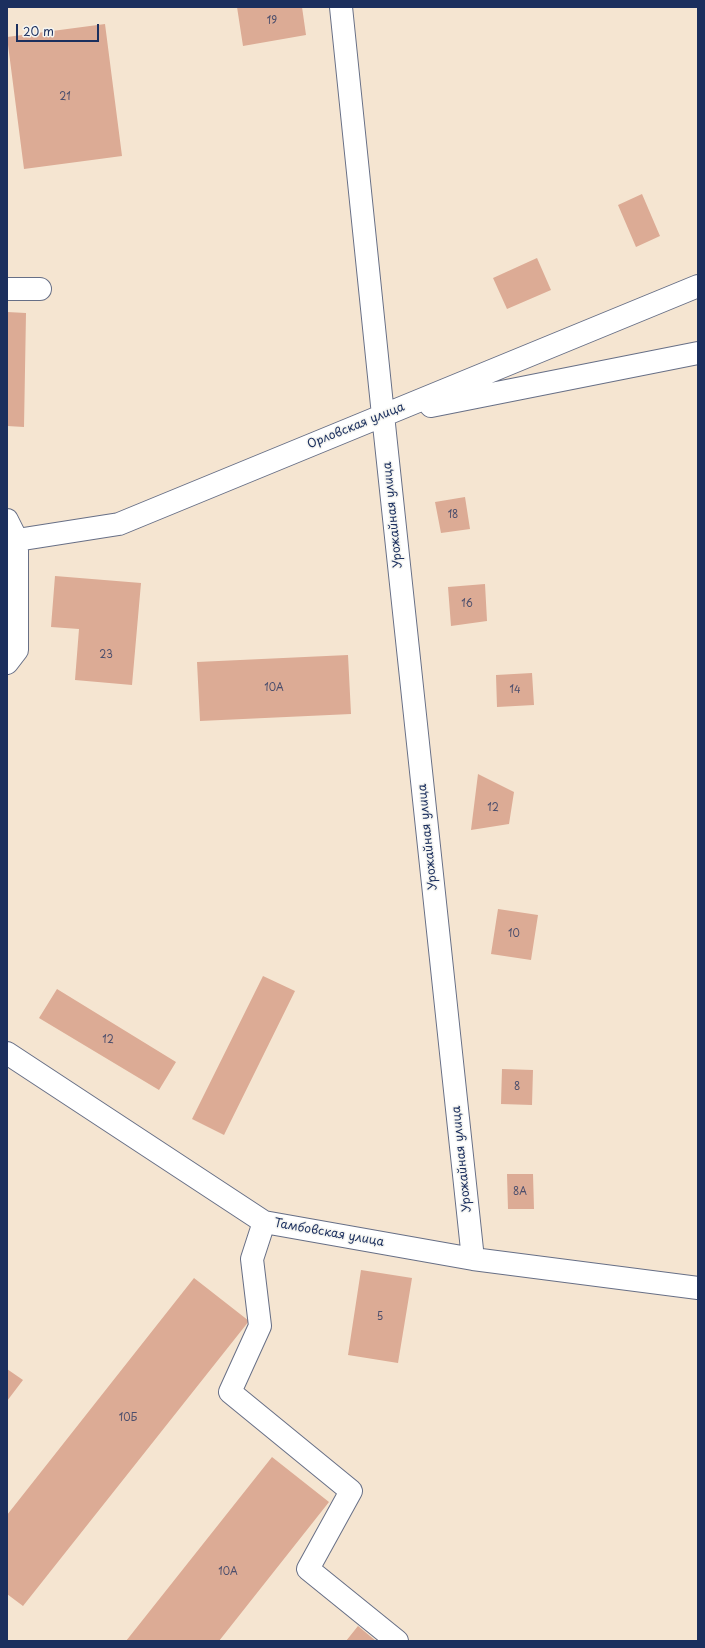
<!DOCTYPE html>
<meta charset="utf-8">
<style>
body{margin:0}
#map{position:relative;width:705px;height:1648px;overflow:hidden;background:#f5e5d1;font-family:"Playpen Sans",sans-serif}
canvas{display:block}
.frame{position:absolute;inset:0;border:8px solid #1b2f5e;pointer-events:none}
.scale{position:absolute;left:16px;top:24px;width:83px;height:18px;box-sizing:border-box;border:2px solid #1b2f5e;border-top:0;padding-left:5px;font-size:12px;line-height:14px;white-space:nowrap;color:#1b2f5e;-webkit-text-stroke:3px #f6f6f2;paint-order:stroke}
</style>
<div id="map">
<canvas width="705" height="1648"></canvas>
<div class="frame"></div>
<div class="scale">20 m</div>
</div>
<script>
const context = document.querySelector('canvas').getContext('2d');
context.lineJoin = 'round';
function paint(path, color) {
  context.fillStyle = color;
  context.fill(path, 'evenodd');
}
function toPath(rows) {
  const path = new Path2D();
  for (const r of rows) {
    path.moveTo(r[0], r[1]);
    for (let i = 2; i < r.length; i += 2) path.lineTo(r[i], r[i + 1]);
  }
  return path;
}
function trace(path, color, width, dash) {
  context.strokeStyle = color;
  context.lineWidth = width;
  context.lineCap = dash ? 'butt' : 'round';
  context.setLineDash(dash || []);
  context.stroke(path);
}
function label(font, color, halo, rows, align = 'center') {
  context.font = font + ' "Playpen Sans",sans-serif';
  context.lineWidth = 3;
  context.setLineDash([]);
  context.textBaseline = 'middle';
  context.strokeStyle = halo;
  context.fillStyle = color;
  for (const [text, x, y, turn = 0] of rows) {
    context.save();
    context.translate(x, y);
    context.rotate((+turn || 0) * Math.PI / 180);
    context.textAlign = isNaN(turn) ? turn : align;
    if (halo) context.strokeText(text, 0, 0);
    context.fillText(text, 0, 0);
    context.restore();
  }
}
paint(toPath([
 [237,7,302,7,306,35,243,46],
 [105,24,122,156,24,169,7,37],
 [642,194,660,236,636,247,618,205],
 [537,258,551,290,507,309,493,278],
 [7,312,26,313,24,427,7,426],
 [465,497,470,529,441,533,435,502],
 [55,576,141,583,132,685,75,680,79,629,51,627],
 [485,584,487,621,451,626,448,587],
 [348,655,351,714,200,721,197,662],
 [532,673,534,705,497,707,496,675],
 [478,774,514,792,509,824,471,830],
 [498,909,538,915,531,960,491,954],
 [263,976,295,991,224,1135,192,1119],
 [57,989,176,1062,159,1090,39,1018],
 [502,1069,533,1070,532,1105,501,1104],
 [507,1174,533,1174,534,1209,508,1209],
 [361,1270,412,1278,398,1363,348,1355],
 [194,1278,249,1321,23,1606,7,1594,7,1515],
 [7,1369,23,1380,7,1401],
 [272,1457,329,1502,219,1641,126,1641],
 [358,1626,376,1641,346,1641]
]), '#dcab95');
const minor = toPath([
 [341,7,383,415,473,1259],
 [7,289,40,289],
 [431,406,698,353],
 [7,520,17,540,17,650,7,663],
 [7,539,17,540,119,524,698,286],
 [7,1053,264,1222,473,1259,698,1288],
 [264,1222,252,1259,260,1326,230,1392,351,1491,308,1569,397,1641]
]);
trace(minor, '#676f86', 24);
trace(minor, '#fff', 22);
label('10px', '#4b4e6c', null, [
 ["19",272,21],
 ["21",65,97],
 ["18",453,515],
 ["16",467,604],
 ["23",106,655],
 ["10А",274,688],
 ["14",515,690],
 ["12",493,808],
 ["10",514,934],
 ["12",108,1040],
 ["8",517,1087],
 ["8А",520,1192],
 ["5",380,1317],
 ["10Б",128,1418],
 ["10А",228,1572]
]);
label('12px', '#1b2f5e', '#f6f6f2', [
 ["Орловская улица",356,426,-22],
 ["Урожайная улица",393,515,-96],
 ["Урожайная улица",428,837,-96],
 ["Урожайная улица",462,1159,-96],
 ["Тамбовская улица",329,1233,10]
]);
</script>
